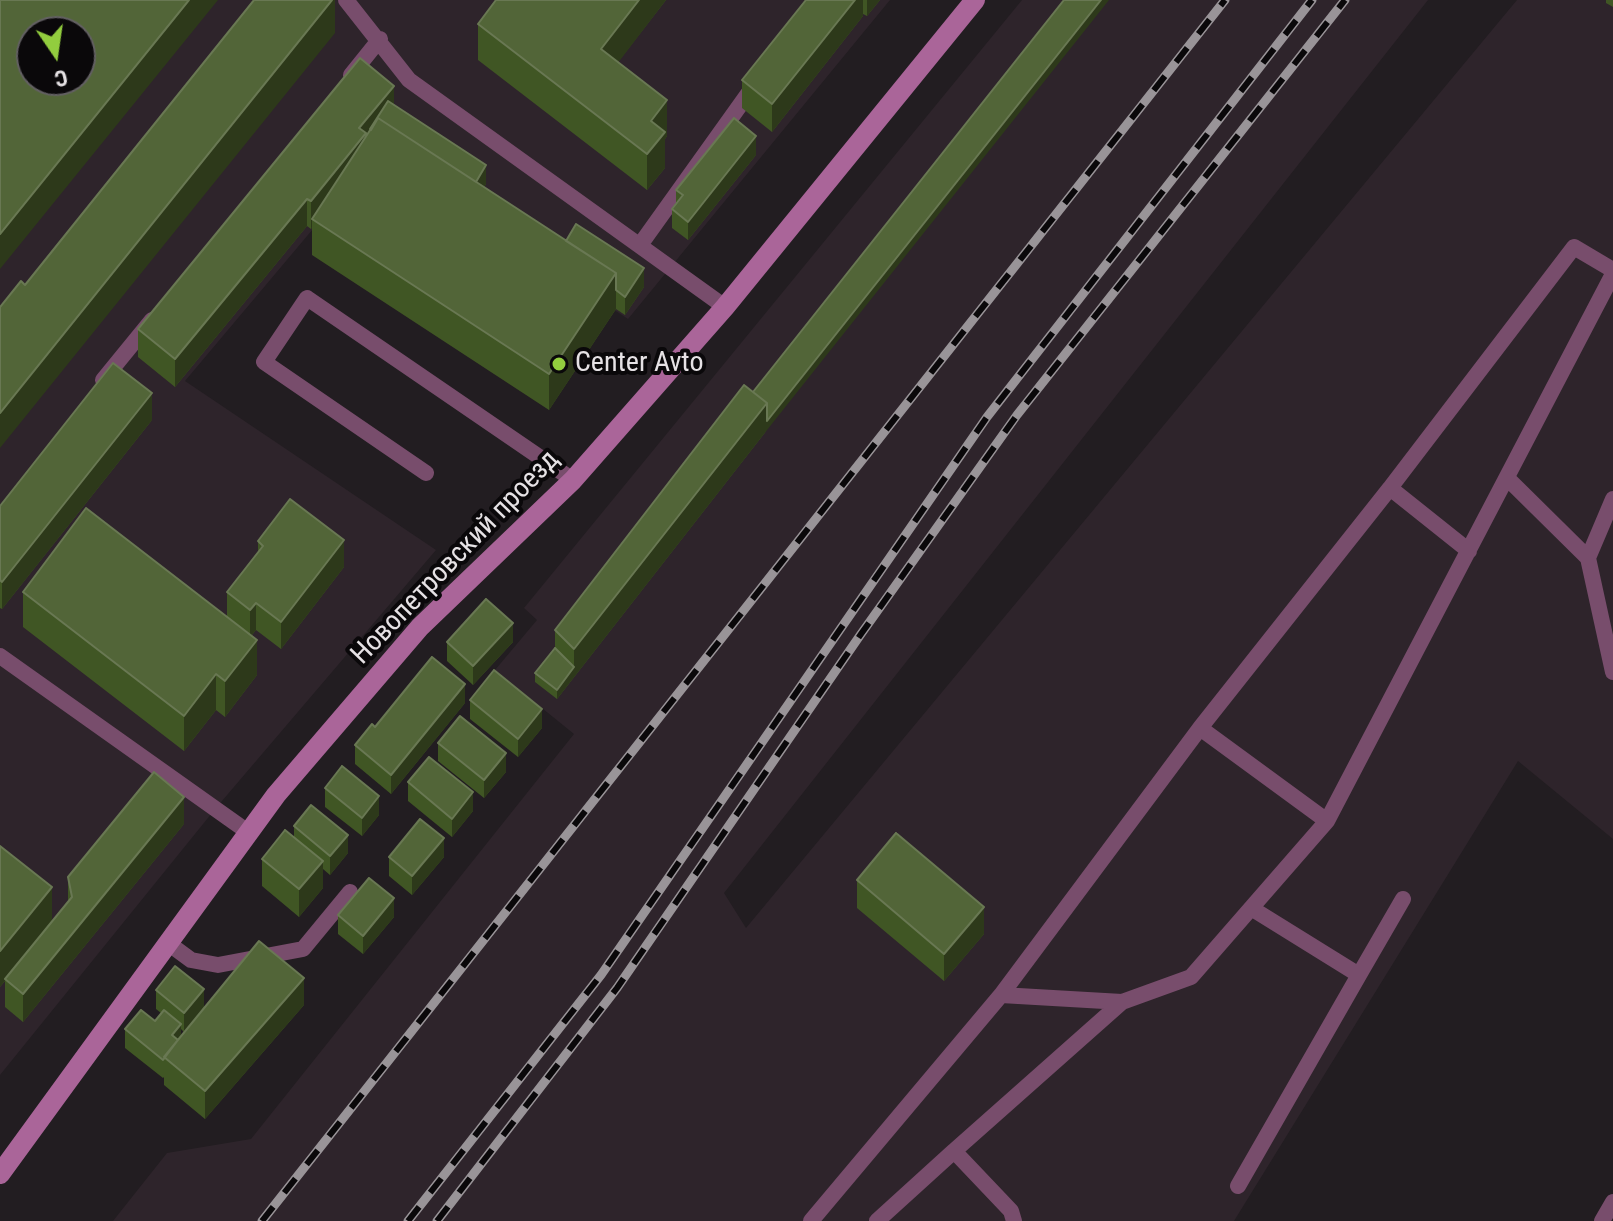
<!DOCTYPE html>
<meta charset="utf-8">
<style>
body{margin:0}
#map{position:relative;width:1613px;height:1221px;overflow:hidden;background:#221d21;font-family:"Roboto Condensed",sans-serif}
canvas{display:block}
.north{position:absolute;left:16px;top:16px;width:80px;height:80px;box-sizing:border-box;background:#0a080a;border:2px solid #625f62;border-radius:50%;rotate:167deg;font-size:22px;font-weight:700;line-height:32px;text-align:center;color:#e6e2e5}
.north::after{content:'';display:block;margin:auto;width:28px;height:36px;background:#92cd3e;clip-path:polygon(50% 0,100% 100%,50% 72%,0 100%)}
</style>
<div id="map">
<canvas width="1613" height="1221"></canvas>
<div class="north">С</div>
</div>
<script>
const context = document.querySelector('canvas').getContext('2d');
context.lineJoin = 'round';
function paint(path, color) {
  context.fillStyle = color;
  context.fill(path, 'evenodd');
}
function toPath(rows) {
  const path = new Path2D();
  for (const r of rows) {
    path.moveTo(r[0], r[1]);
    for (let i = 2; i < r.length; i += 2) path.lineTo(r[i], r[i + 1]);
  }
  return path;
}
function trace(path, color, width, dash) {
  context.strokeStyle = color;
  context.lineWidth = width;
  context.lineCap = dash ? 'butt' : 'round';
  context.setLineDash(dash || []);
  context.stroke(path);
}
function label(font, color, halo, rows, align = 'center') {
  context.font = font + ' "Roboto Condensed",sans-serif';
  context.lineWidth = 8;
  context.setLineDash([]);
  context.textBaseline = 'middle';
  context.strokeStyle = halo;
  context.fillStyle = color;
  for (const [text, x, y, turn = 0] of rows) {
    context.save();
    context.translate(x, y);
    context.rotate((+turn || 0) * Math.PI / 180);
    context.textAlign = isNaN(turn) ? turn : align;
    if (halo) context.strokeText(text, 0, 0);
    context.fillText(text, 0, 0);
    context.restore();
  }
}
paint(toPath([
 [0,0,890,0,628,319,377,153,185,381,436,550,216,808,0,1075],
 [32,32,80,32,80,80,32,80],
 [1022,0,1428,0,724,893,746,928,1517,0,1613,0,1613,839,1518,761,1234,1221,113,1221,167,1153,251,1139,574,734,495,670,537,620,524,608]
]), '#2e242b');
trace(toPath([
 [346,0,409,80,725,307],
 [351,75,380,39],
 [640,245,753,87],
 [103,380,152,320],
 [426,473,264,362,307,298,573,480],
 [1507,478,1588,558,1613,672],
 [1390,488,1574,247,1613,270],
 [1588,558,1613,499],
 [0,656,248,832],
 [1327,821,1200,728,1390,488,1469,551],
 [168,943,191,960,218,965,303,949,350,892],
 [1359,975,1403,899],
 [1001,995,1122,1002,1191,977,1327,821,1613,274],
 [954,1151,1122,1002],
 [1238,1186,1359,975,1251,908],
 [811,1221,1001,995,1200,728],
 [877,1221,954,1151,1011,1211,1014,1221],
 [1602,1221,1613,1202]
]), '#784d6c', 16);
trace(toPath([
 [0,1174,276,795,420,627,573,480,725,307,975,0]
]), '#aa6599', 20);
const rail = toPath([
 [262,1221,1225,0],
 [408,1221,601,975,987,417,1312,0],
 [437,1221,617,988,861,634,1017,415,1345,0]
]);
trace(rail, '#999498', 9);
trace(rail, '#0a080a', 6, [18]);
paint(toPath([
 [496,0,666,0,618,62,667,136,665,139,665,168,647,190,478,60,478,24],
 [806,0,880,0,867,16,863,14,863,16,772,132,742,108,742,80],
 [1606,0,1613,0,1613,7,1606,3],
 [394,105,486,184,484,187,566,241,644,287,625,315,616,309,549,410,312,255,312,227,311,229,307,226,175,387,138,357,138,329],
 [756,155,688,240,672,228,672,209,676,203,676,190],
 [152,420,2,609,0,608,0,506],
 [767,430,557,699,535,682,535,673,555,648,555,630],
 [258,541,344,567,281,649,256,630,252,635,257,675,225,717,216,710,184,751,23,627,23,592,227,616,227,592,258,553],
 [447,642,513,642,473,685,447,661],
 [470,700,542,728,518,757,470,719],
 [465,703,391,794,355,764,355,745,375,727],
 [438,743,506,772,484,798,438,761],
 [408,782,473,811,452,837,408,801],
 [325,788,379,815,362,836,325,807],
 [184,824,23,1022,5,1007,5,981,0,987,0,846,52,922,68,902,68,877],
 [294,826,348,853,330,875,323,869,323,888,299,917,262,886,262,859,294,837],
 [389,857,444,857,412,895,389,876],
 [857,880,984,934,944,981,857,908],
 [338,915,394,917,363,954,338,934],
 [204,989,184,1032,181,1029,181,1036,304,1005,205,1119,164,1085,164,1077,163,1078,125,1048,125,1029,155,1021,161,1013,156,1009,156,990]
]), '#405624');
paint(toPath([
 [189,0,218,0,0,269,0,234],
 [332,0,335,0,335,33,0,448,0,413],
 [639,0,666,0,601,85,601,49],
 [855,0,863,0,863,16,772,132,772,104],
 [867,0,880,0,867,16],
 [1101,0,1109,0,767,430,557,699,557,690,574,667,574,649,767,403],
 [394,86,394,114,370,129,370,143,312,219,312,227,311,229,311,201,359,128],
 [667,100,667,136,665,139,665,168,647,190,647,154,651,121],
 [756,136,756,155,688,240,688,222],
 [486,165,486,184,468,212,468,194],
 [307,199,307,226,175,387,175,359],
 [644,268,644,287,625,315,625,297],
 [616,273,616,309,549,410,549,374],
 [152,393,152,420,2,609,2,582],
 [344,540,344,567,281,649,281,622],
 [256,603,256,630,250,637,250,610],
 [513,623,513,642,473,685,473,666],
 [257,640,257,675,225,717,225,681],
 [216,674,216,710,184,751,184,716],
 [465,684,465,703,391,794,391,775],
 [542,709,542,728,518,757,518,739],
 [506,753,506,772,484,798,484,780],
 [473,792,473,811,452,837,452,819],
 [379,796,379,815,362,836,362,818],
 [184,797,184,824,23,1022,23,994],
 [348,835,348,853,330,875,330,856],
 [444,838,444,857,412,895,412,876],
 [323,861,323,888,299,917,299,889],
 [52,887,52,922,0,987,0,951],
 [394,898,394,917,363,954,363,936],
 [984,907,984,934,944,981,944,954],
 [304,978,304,1005,205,1119,205,1091],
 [204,989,204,1008,184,1032,184,1013],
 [181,1024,181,1043,172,1035]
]), '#2d391a');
const building = toPath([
 [0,0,189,0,0,234,0,0],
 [32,32,80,32,80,80,32,80,32,32],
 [254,0,332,0,0,413,0,307,21,281,25,285,254,0],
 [496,0,639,0,601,49,667,100,651,121,665,132,647,154,478,24,496,0],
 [806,0,855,0,772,104,742,80,806,0],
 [1064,0,1101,0,767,421,767,403,753,392,1064,0],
 [360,58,394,86,359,128,366,133,311,201,307,199,175,359,138,329,360,58],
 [388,101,486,165,476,182,378,118,371,130,370,129,388,101],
 [378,118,616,273,549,374,312,219,378,118],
 [734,118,756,136,688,222,672,209,683,195,676,190,734,118],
 [576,224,644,268,625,297,616,290,616,273,566,241,576,224],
 [113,363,152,393,2,582,0,580,0,506,113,363],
 [744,385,767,403,574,649,555,630,744,385],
 [290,499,344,540,281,622,256,603,250,610,227,592,263,546,258,541,290,499],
 [86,508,257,640,225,681,216,674,184,716,23,592,86,508],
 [486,599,513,623,473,666,447,642,486,599],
 [555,648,574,667,557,690,535,673,555,648],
 [432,657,465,684,391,775,355,745,372,724,375,727,432,657],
 [494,670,542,709,518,739,470,700,494,670],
 [460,716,506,753,484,780,438,743,460,716],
 [429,757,473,792,452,819,408,782,429,757],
 [342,766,379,796,362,818,325,788,342,766],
 [154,772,184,797,23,994,5,979,72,897,68,877,154,772],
 [311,805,348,835,330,856,294,826,311,805],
 [420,819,444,838,412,876,389,857,420,819],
 [285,830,323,861,299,889,262,859,285,830],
 [896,833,984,907,944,954,857,880,896,833],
 [0,846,52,887,0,951,0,846],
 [369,878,394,898,363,936,338,915,369,878],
 [259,941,304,978,205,1091,164,1057,259,941],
 [175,966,204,989,184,1013,156,990,175,966],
 [141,1010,155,1021,164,1010,181,1024,172,1035,178,1040,163,1060,125,1029,141,1010]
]);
paint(building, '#526538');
trace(building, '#697853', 2);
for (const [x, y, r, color] of [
 [559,364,8,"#92cd3e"]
]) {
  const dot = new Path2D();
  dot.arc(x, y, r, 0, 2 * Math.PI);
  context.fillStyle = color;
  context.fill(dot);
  trace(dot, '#0a080a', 3);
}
label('28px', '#e6e2e5', '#0a080a', [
 ["Center Avto",575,364]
], 'left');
label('28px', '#e6e2e5', '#0a080a', [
 ["Новопетровский проезд",456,558,-46]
]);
</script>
